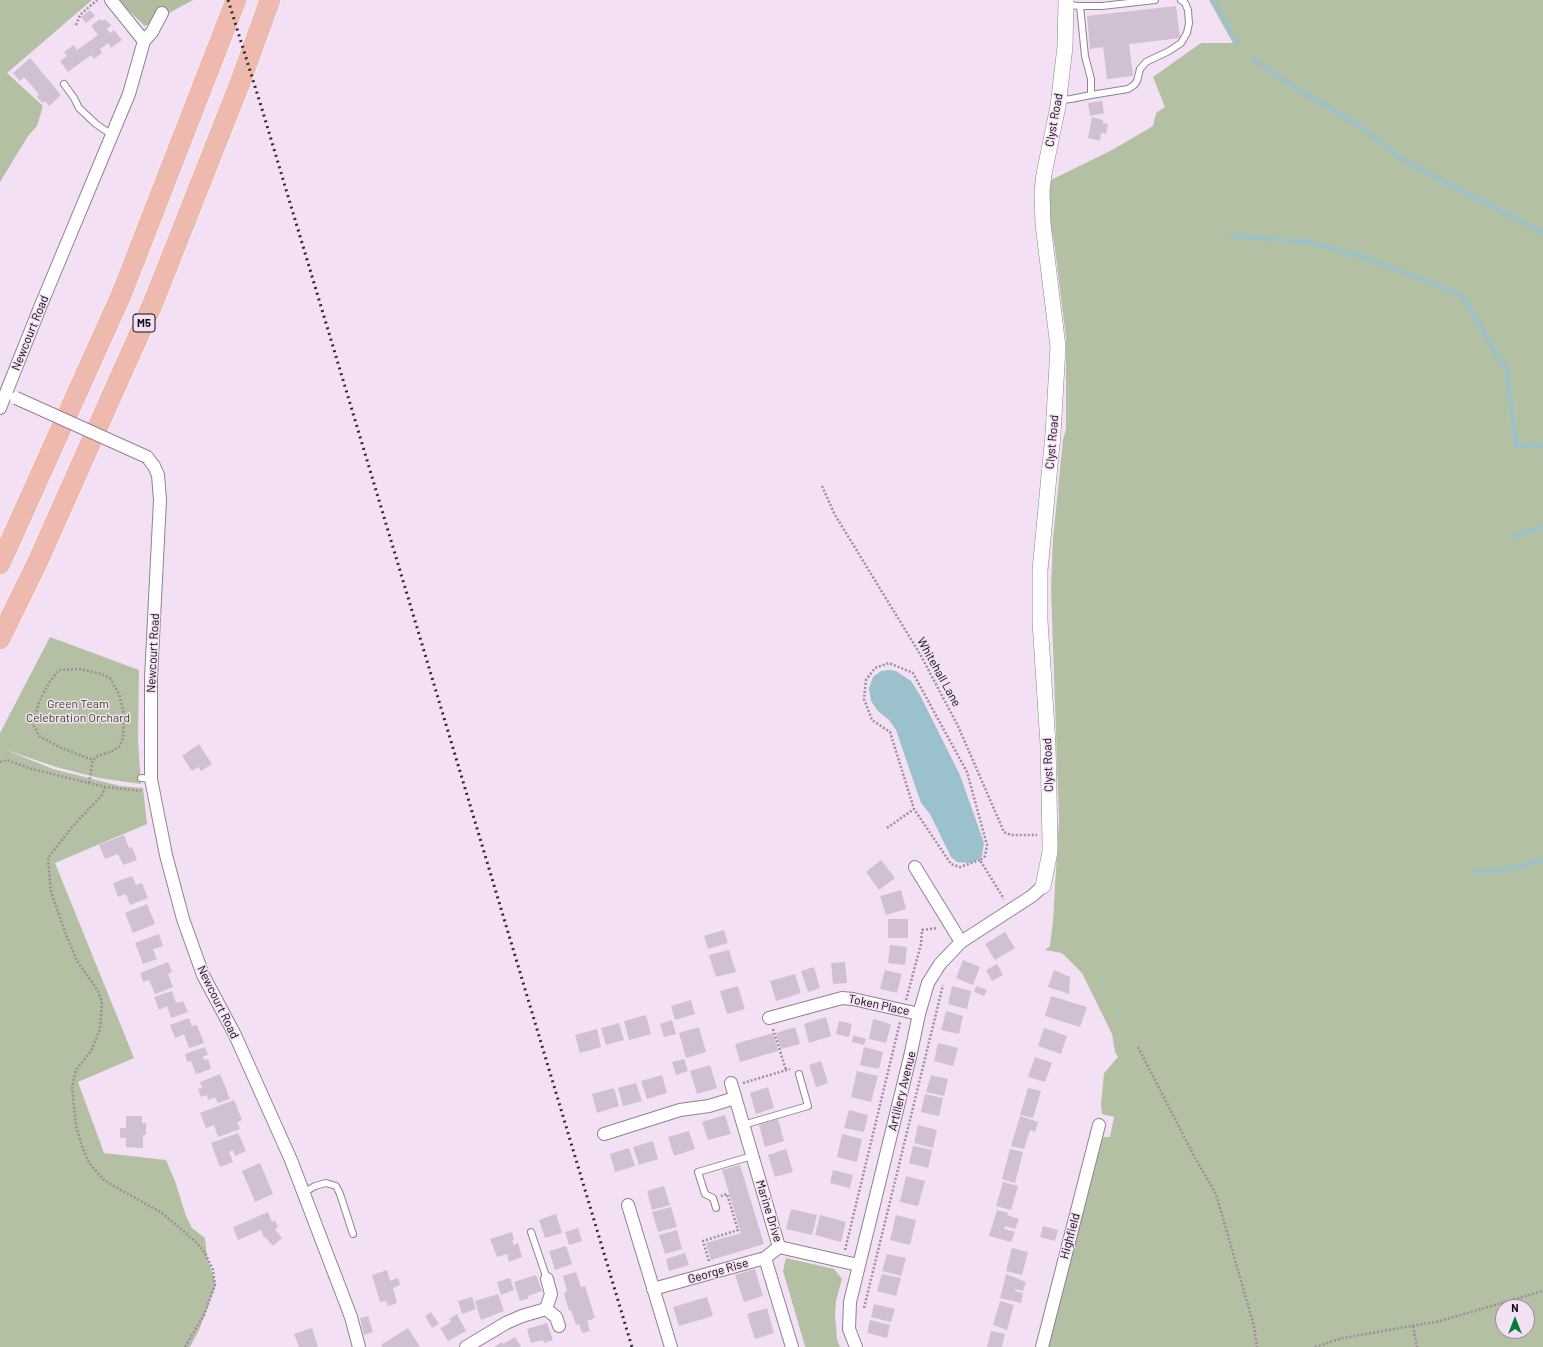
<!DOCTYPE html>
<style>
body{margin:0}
#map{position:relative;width:1543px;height:1347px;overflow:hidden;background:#f3e0f4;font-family:Barlow,sans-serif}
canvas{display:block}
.north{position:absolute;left:1495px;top:1299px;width:40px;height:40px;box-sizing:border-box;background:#f3e0f4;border:1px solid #9a8c9a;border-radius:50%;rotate:0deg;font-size:11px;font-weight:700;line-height:16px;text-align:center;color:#140e14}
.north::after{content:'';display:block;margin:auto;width:14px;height:18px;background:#027e37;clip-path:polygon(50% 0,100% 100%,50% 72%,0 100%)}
</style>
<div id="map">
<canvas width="1543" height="1347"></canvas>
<div class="north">N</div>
</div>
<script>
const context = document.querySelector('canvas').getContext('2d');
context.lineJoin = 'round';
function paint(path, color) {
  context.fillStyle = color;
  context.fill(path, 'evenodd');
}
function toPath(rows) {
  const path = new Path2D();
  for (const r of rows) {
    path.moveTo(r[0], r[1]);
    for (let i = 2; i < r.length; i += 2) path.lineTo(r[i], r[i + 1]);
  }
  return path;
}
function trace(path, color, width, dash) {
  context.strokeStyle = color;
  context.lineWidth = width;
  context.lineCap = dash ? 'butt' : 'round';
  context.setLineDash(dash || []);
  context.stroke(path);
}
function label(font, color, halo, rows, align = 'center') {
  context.font = font + ' Barlow,sans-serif';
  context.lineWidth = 3;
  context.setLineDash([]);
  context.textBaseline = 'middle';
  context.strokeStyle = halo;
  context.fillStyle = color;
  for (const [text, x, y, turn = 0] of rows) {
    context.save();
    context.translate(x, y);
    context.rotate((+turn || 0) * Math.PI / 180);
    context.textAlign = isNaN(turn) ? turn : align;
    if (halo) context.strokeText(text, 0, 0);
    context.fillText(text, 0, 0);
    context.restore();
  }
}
paint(toPath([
 [0,0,92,0,7,73,43,106,37,126,28,136,0,182],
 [1209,0,1543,0,1543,1347,1047,1347,1103,1137,1110,1137,1114,1117,1102,1114,1101,1104,1104,1073,1118,1057,1115,1052,1112,1034,1082,973,1062,953,1045,950,1050,946,1053,921,1057,853,1059,820,1051,588,1053,539,1063,440,1066,429,1066,338,1055,249,1050,220,1049,181,1112,150,1153,126,1156,113,1165,107,1153,77,1201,43,1233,43],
 [1503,1307,1527,1307,1527,1331,1503,1331],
 [50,637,139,670,138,741,141,784,99,778,56,767,6,750,53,769,120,786,143,788,147,824,55,863,134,1058,78,1082,104,1153,166,1160,175,1181,186,1216,192,1228,205,1238,207,1257,216,1285,199,1330,190,1347,0,1347,0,733],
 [786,1258,834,1269,842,1279,836,1301,835,1315,837,1339,840,1347,806,1347,805,1346,783,1271]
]), '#b4c0a4');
paint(toPath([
 [117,0,193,0,145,26]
]), '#b0bd9f');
paint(toPath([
 [889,670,896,671,911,681,920,695,960,775,984,843,982,856,976,861,969,863,957,862,951,857,930,814,921,803,896,730,889,720,878,711,871,701,869,688,873,677,881,671]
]), '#9bc1cc');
trace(toPath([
 [1213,0,1237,43],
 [1254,59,1286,82,1355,123,1405,161,1543,233],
 [1231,236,1308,242,1366,258,1462,295,1507,372,1516,446,1543,445],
 [1513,536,1543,527],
 [1475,871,1499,871,1543,860]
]), '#9bc1cc', 4);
paint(toPath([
 [1176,6,1180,38,1129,44,1133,76,1107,79,1103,47,1090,49,1087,16],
 [90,10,95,16,86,23,81,17],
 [100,19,102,21,105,19,111,25,107,29,110,33,114,30,122,40,111,48,108,43,100,49,102,53,94,59,91,55,68,72,60,61,67,56,64,52,74,45,77,50,98,35,91,26],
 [30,58,61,95,49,106,45,101,43,103,37,97,39,95,38,93,24,77,20,81,13,73],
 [1102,101,1104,113,1090,116,1088,103],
 [1092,117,1103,120,1103,123,1108,124,1106,134,1101,133,1100,141,1088,138],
 [199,744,212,764,201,771,198,767,192,771,182,756],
 [124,835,129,848,132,847,137,860,123,865,118,854,105,859,99,845],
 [881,860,895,878,879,890,866,872],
 [132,876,136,885,142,883,148,898,130,905,126,894,118,897,113,883],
 [901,890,906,909,886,915,880,896],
 [147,904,155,924,133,933,125,913],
 [888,919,908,919,908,938,888,938],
 [724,930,728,943,708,949,704,936],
 [1005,932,1015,948,995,960,985,944],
 [159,934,163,946,153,949,157,959,143,964,135,943],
 [890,945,907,947,905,965,888,963],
 [729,950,736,972,716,977,709,955],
 [963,960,980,967,973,985,956,978],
 [168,962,172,972,168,974,173,987,155,994,149,980,143,982,140,973],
 [845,962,847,983,833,984,831,963],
 [997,964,1003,975,992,981,986,970],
 [814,967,820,988,808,992,801,971],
 [885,970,902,974,897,993,880,989],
 [1054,970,1070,977,1069,994,1048,987],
 [795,974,801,993,776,1001,770,981],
 [738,986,745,1009,727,1014,720,991],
 [952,986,971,991,967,1009,948,1004],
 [976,986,987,990,984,996,974,992],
 [172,991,176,1003,183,1001,188,1012,171,1018,167,1006,159,1010,154,997],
 [1051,996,1087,1007,1080,1027,1045,1016],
 [691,1000,695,1014,675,1020,671,1006],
 [946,1011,963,1016,959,1034,941,1030],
 [646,1015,651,1034,629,1040,624,1021],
 [826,1017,831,1036,809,1043,804,1024],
 [189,1018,192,1026,197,1025,204,1043,189,1048,184,1034,175,1038,170,1025],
 [873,1019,891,1024,886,1043,869,1039],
 [672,1020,676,1034,664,1037,660,1024],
 [839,1021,852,1024,849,1037,836,1034],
 [619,1023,624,1040,606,1045,601,1028],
 [699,1027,706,1052,686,1058,679,1033],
 [795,1027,800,1044,781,1049,776,1033],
 [1044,1028,1067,1036,1061,1054,1038,1046],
 [597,1029,601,1047,580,1053,575,1035],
 [773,1033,778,1051,740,1062,735,1044],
 [853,1035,866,1039,864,1045,852,1042],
 [938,1043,958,1048,953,1066,934,1061],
 [205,1047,208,1055,203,1056,204,1060,208,1059,211,1069,196,1074,191,1061,187,1062,185,1054],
 [864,1047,883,1052,879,1069,860,1065],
 [1035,1057,1052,1063,1045,1082,1028,1077],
 [684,1059,688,1071,676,1075,672,1062],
 [821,1061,828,1083,816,1087,809,1065],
 [710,1065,717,1088,697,1094,690,1071],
 [857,1071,878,1076,871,1102,851,1097],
 [220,1074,230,1099,218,1103,215,1097,208,1100,207,1095,201,1097,198,1089,202,1088,200,1082],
 [662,1075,667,1093,647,1099,641,1081],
 [931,1075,948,1079,944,1096,926,1092],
 [636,1083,642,1101,623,1106,618,1088],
 [768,1087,774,1108,756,1114,750,1093],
 [614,1088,619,1106,597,1113,592,1094],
 [1028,1088,1041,1091,1033,1118,1020,1115],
 [925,1094,943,1098,939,1116,921,1112],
 [234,1100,242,1120,237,1122,240,1129,218,1137,214,1125,206,1128,200,1113],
 [849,1110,868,1115,864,1132,844,1128],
 [725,1115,731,1134,708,1140,702,1122],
 [126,1116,142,1116,142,1123,146,1123,146,1135,143,1135,143,1148,126,1147,126,1138,120,1138,120,1128,126,1128],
 [1020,1116,1038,1122,1035,1132,1030,1130,1024,1149,1011,1146],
 [778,1119,784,1141,765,1147,759,1125],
 [918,1125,937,1130,933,1148,914,1143],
 [689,1131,695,1149,674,1156,668,1137],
 [238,1133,246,1151,235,1156,233,1150,229,1152,233,1162,220,1167,211,1143],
 [842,1134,862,1139,857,1162,837,1157],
 [653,1141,658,1159,639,1165,633,1147],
 [913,1146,932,1150,928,1168,909,1163],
 [629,1148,635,1166,615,1172,610,1154],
 [786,1149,793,1172,775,1177,768,1155],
 [1010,1149,1023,1152,1015,1183,1002,1179],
 [260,1163,273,1194,255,1202,242,1171],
 [740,1165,764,1244,711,1260,706,1243,741,1233,722,1170],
 [833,1170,853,1175,850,1188,830,1183],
 [906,1176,925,1181,918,1206,900,1202],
 [1003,1182,1018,1186,1011,1210,996,1206],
 [664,1186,670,1205,652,1210,647,1191],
 [671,1207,677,1227,658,1232,652,1212],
 [791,1209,817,1215,812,1235,786,1229],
 [997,1210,1008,1213,1007,1215,1019,1219,1015,1229,1005,1226,1004,1229,1015,1232,1011,1242,989,1236],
 [268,1212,272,1222,275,1220,278,1227,275,1229,282,1238,273,1246,265,1237,264,1238,261,1230,238,1240,233,1227],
 [556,1214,562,1233,545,1238,539,1220],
 [820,1215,846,1222,841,1242,815,1235],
 [896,1215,916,1220,910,1245,890,1240],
 [1043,1226,1058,1230,1055,1241,1040,1237],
 [578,1228,582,1241,569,1245,565,1232],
 [677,1230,682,1249,665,1254,659,1235],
 [512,1232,514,1240,512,1240,514,1245,518,1243,522,1257,509,1262,507,1254,497,1257,490,1239],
 [566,1246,572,1264,555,1270,549,1251],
 [1012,1248,1028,1252,1022,1275,1006,1271],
 [685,1253,689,1265,669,1271,666,1259],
 [887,1254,906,1258,901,1276,882,1271],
 [755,1269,763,1296,744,1302,735,1275],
 [387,1270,390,1281,398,1278,400,1285,393,1288,397,1303,388,1306,386,1301,380,1302,372,1275],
 [576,1272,581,1287,585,1286,595,1318,587,1321,590,1331,582,1333,579,1324,576,1325,571,1310,569,1311,564,1294,567,1291,563,1276],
 [882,1274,901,1278,896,1296,877,1291],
 [1006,1274,1026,1282,1023,1291,1015,1289,1015,1291,1023,1293,1021,1303,1000,1298],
 [536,1275,542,1291,528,1296,529,1298,520,1301,514,1282],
 [510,1278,514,1290,501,1295,497,1282],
 [498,1294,504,1311,481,1320,475,1301],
 [472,1297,476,1309,462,1314,458,1301],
 [707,1297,713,1316,679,1326,673,1307],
 [1000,1301,1014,1305,1007,1330,993,1325],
 [874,1304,895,1309,891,1322,871,1317],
 [767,1308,774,1333,755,1339,747,1314],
 [431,1312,439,1324,432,1328,425,1316],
 [457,1314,466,1331,448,1341,440,1328,451,1322,449,1319],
 [368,1316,373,1332,364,1335,360,1318],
 [870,1320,890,1325,887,1338,867,1333],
 [547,1323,553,1340,544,1343,543,1340,531,1343,527,1329],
 [312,1328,318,1347,299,1347,294,1334],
 [408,1328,420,1347,382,1347,381,1345],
 [991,1331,1005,1334,1002,1347,987,1347],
 [515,1337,521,1347,494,1347,502,1342,503,1344]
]), '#d1bfd2');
const service = toPath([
 [1080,6,1102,6,1155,0],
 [64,84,74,98,79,108,96,124,112,135],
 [1091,95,1128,89,1134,85,1137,81,1140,69,1146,62,1169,51,1181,43,1187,33,1189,23,1188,10,1185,3,1181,0],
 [1060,100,1071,99,1091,95,1091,79,1085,56,1080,6,1066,5],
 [141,778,151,779],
 [743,1125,808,1106,799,1074],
 [303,1193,315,1186,326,1183,336,1186,340,1194,353,1234],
 [716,1208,713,1198,705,1194,698,1172,752,1156],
 [531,1232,547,1279]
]);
const minor = toPath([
 [111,0,144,41],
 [0,408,41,305,129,94,144,41,152,32,162,13],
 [147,457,154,466,158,475,160,500,151,678,151,779,166,855,183,919,203,975,235,1035,291,1160,351,1317,359,1347],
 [915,867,961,942],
 [769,1018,842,998,853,999,919,1014],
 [731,1083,779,1247,858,1265],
 [604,1134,680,1110,709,1106,735,1098],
 [628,1205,671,1347],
 [765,1258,792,1347],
 [653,1289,765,1258,779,1247],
 [546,1309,556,1317,559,1326],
 [466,1347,506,1323,522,1316,546,1309,551,1294,547,1279],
 [856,1347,849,1329,850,1302,910,1057,919,1014,928,983,940,964,961,942,1032,896,1043,886],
 [1042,1347,1099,1125]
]);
const tertiary = toPath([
 [1043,886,1050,852,1050,841,1048,745,1040,621,1040,570,1053,434,1058,347,1043,224,1042,192,1044,174,1058,106,1065,47,1066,0]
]);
const motorway = toPath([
 [0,564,122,293,236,0],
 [0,639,38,561,153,303,240,83,270,0]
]);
trace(service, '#918092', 8);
trace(minor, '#918092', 14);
trace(tertiary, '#918092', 16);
trace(motorway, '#fff', 22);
trace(toPath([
 [76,25,80,15,97,0],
 [822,486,835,515,920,654,958,726,1004,832,1011,835,1037,835],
 [0,762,7,760,32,769,105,787,141,791],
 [89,783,93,760,98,756,112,751,120,746,123,738,124,715,119,694,110,678,101,674,81,669,59,670,50,681,39,702,33,724,39,736,59,747,93,760],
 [105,787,102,795,72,827,48,858,51,892,65,932,77,961,98,991,102,1002,100,1029,91,1051,76,1070,72,1087,76,1126,82,1146,89,1163,105,1181,162,1213,195,1241,205,1253,213,1270,215,1285,204,1315,185,1347],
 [887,828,914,809],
 [980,860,960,867,951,864,914,809,890,732,872,720,864,699,866,680,875,668,889,663,913,673,920,686,967,772,987,845,985,856,980,860,1004,899],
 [906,1000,921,944,922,930,938,928],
 [773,1029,786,1070],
 [1138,1047,1194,1156,1216,1194,1254,1326,1257,1347],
 [743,1083,790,1069],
 [845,1250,900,1022],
 [709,1261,703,1241,738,1230,727,1194,721,1196],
 [864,1308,943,985],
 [1413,1326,1417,1347],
 [1315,1347,1343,1338,1440,1321,1543,1291]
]), '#9c8e9c', 2.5, [2, 2]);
trace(service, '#fff', 6);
trace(minor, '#fff', 12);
trace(tertiary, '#fff', 15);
trace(motorway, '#eebab0', 21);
trace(toPath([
 [228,0,262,109,632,1347]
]), '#302830', 3, [2, 4]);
const minorBridge = toPath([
 [16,398,147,457]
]);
trace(minorBridge, '#918092', 14, []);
trace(minorBridge, '#fff', 12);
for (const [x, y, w] of [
 [144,323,22]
]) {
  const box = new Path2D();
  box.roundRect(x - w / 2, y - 9, w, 18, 3);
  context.fillStyle = '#f3e0f4';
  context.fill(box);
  trace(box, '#140e14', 1);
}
label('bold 11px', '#140e14', null, [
 ["M5",144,323]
]);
label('12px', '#140e14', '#f3e0f4', [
 ["Clyst Road",1054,120,-80],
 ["Newcourt Road",30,333,-68],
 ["Clyst Road",1052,442,-85],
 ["Newcourt Road",153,653,-87],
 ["Whitehall Lane",939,672,61],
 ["Clyst Road",1048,765,-92],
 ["Newcourt Road",218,1002,64],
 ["Token Place",879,1005,12],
 ["Artillery Avenue",902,1091,-76],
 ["Marine Drive",769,1211,73],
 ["Highfield",1070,1236,-75],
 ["George Rise",718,1271,-16]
]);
label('12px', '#38491b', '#f3e0f4', [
 ["Green Team",78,704],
 ["Celebration Orchard",78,718]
]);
</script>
